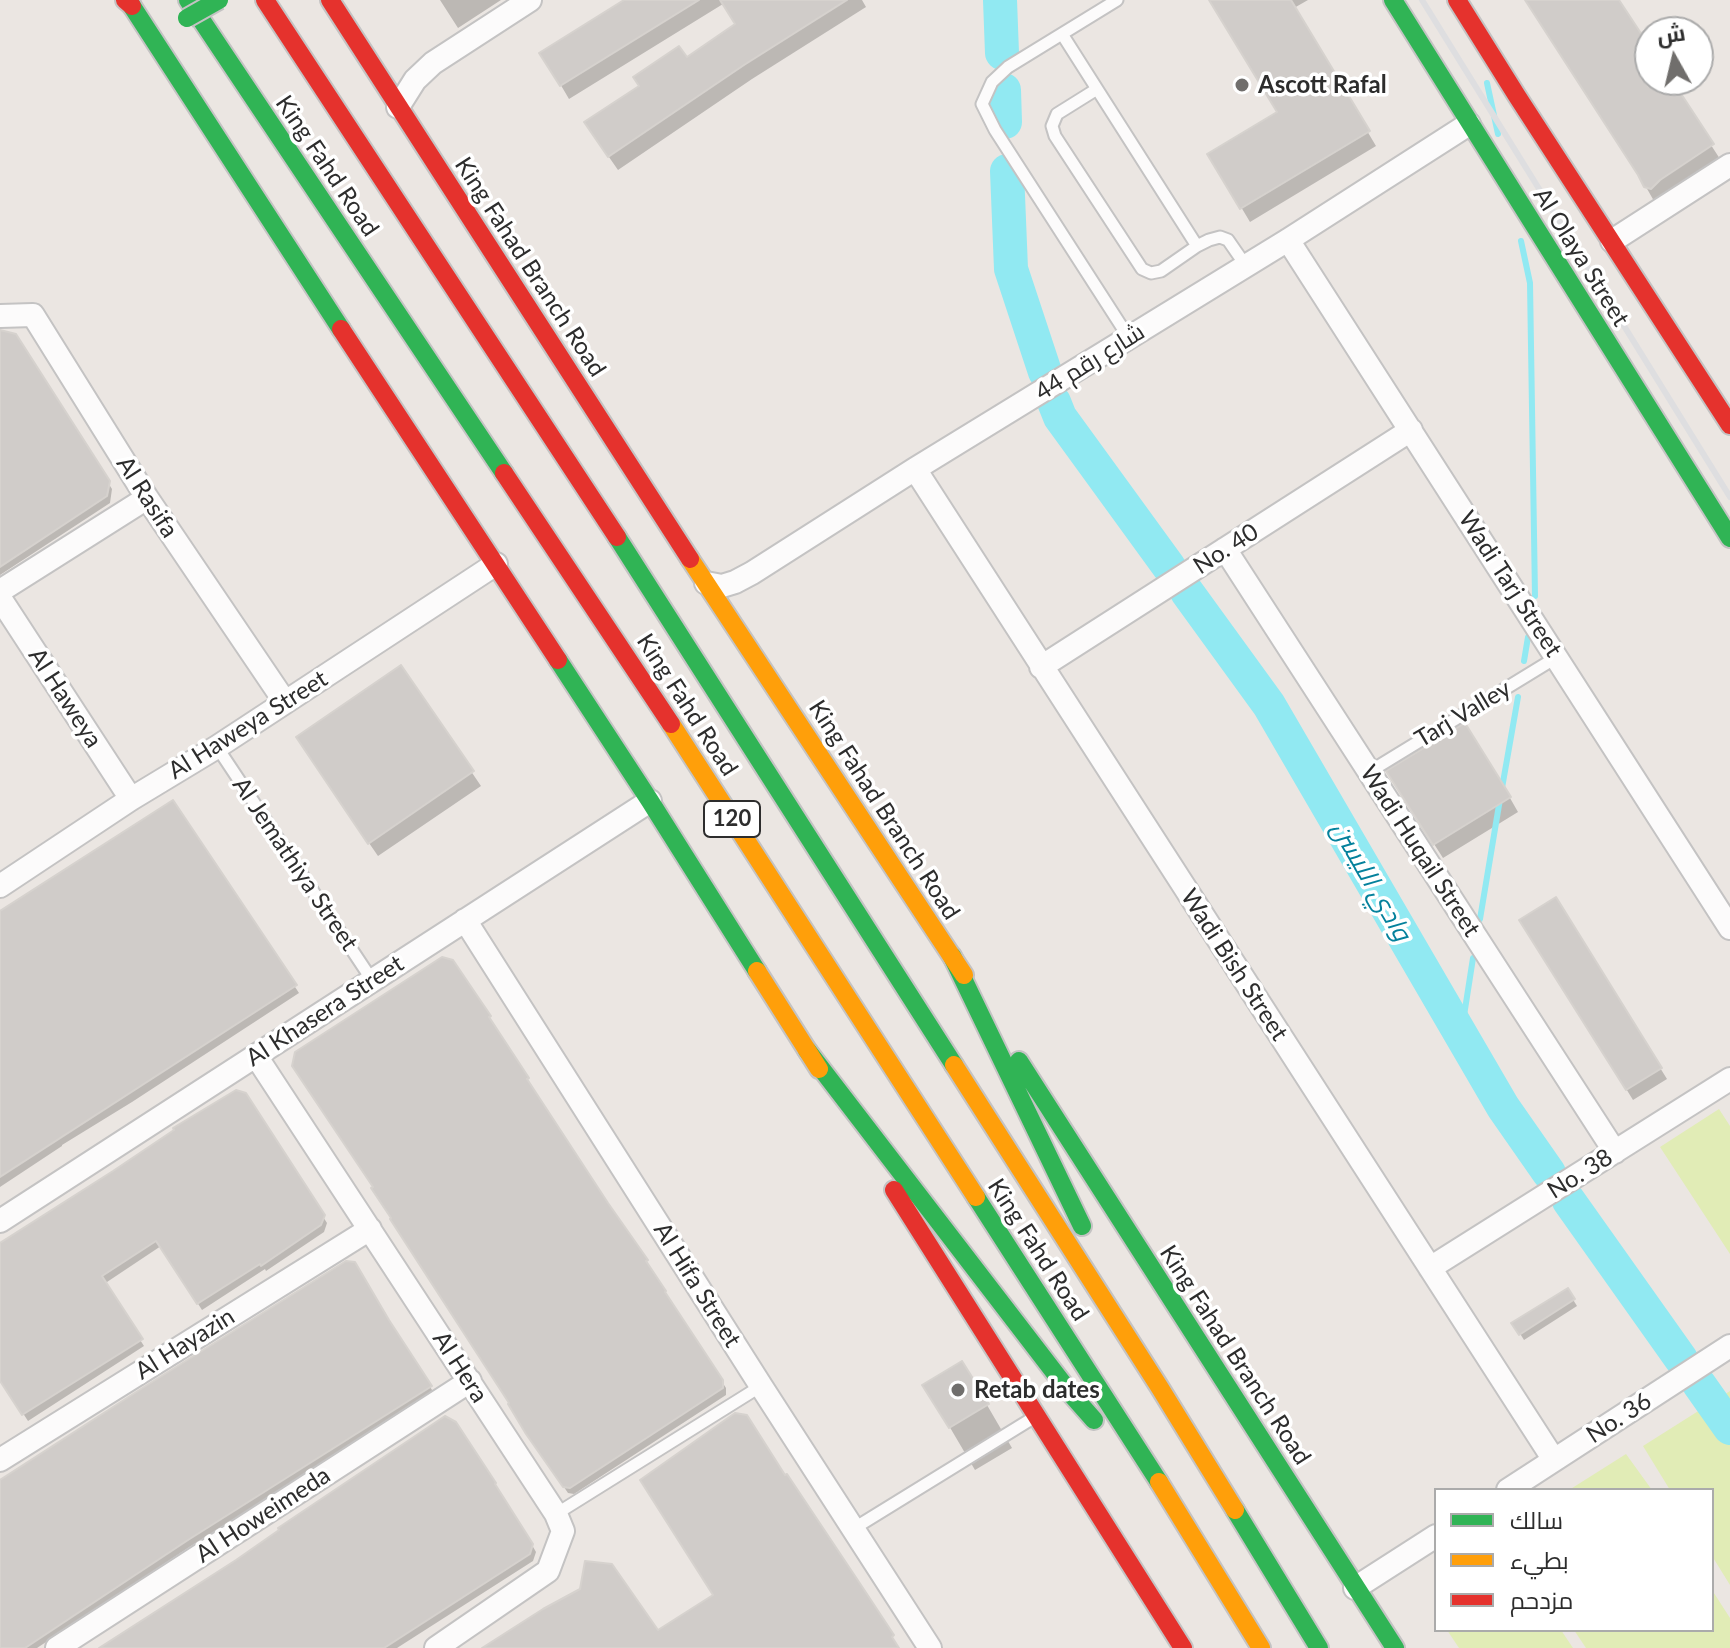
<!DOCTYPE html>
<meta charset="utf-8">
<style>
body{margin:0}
#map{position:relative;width:1730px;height:1648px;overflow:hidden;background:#ebe6e2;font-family:Lato,Cairo,sans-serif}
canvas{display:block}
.legend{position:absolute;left:1434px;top:1488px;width:280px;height:144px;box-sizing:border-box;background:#fff;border:2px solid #ababab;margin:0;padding:10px 14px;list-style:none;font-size:24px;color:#2d2d2d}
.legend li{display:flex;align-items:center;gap:16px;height:40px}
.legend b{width:40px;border:2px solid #ababab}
.north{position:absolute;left:1634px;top:16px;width:80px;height:80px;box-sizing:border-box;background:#fff;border:2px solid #ababab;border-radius:50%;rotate:352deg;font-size:22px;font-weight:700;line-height:32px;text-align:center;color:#2d2d2d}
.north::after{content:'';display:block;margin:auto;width:28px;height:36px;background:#706e6c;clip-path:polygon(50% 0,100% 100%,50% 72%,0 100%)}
</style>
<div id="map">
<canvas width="1730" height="1648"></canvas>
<ul class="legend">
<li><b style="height:10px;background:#30b455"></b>سالك</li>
<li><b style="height:10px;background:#ff9f0a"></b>بطيء</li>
<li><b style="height:10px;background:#e5322d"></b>مزدحم</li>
</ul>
<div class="north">ش</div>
</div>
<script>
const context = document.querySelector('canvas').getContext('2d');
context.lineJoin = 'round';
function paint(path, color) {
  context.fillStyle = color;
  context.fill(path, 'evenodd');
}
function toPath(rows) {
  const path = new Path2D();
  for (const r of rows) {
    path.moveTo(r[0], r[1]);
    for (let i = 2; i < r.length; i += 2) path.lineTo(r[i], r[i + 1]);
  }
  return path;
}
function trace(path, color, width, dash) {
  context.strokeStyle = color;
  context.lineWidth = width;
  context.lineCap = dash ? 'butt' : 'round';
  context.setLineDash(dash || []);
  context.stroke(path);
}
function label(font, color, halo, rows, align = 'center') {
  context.font = font + ' Lato,Cairo,sans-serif';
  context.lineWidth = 7;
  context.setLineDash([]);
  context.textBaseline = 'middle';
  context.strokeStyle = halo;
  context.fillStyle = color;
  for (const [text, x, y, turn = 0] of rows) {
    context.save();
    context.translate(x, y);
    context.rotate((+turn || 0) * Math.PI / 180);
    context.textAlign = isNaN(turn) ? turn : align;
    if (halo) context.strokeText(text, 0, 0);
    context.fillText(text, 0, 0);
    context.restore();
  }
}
paint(toPath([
 [1719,1109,1730,1126,1730,1254,1660,1147],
 [1730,1391,1730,1585,1712,1556,1712,1490,1670,1490,1643,1446],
 [1626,1454,1652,1490,1568,1490,1569,1490],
 [1712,1590,1730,1618,1730,1648,1586,1648,1574,1630,1712,1630],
 [1447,1630,1561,1630,1573,1648,1459,1648]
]), '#e1ecb6');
paint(toPath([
 [440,0,501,0,458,28],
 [628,0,862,0,866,7,752,79,618,170,595,137,686,60,737,25,723,4,569,99,542,53],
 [1211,0,1308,0,1294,8,1376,146,1250,222,1210,155,1280,113],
 [1527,0,1617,0,1650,50,1650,80,1669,80,1720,159,1654,201,1642,180],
 [0,332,14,336,112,489,110,503,0,575],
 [401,668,481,786,378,856,306,752],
 [1397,786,1510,798,1518,812,1443,858],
 [173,803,299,993,132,1102,62,1145,62,1146,0,1187,0,914],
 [1555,899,1667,1079,1633,1100,1522,920],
 [452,962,489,1017,493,1023,491,1024,606,1204,646,1261,650,1267,648,1268,726,1388,726,1395,574,1494,568,1493,533,1441],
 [245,1095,327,1223,324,1232,266,1271,265,1269,202,1310,161,1246,104,1284,144,1346,28,1421,0,1378,0,1246],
 [1567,1290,1577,1306,1524,1340,1514,1324],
 [387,1321,434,1393,191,1546,37,1648,0,1648,0,1482],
 [925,1385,987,1405,1012,1448,975,1470],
 [532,1545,536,1552,533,1561,397,1648,103,1648]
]), '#0003');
trace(toPath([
 [1487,83,1498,134],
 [1521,241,1530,283,1535,596],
 [1524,661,1528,637],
 [1502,788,1518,697],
 [1480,919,1500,799],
 [1461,1035,1473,958]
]), '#91e9f2', 6);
trace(toPath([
 [1000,0,1002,53],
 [1004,90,1005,122],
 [1007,171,1011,269,1045,372],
 [1054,402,1060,417,1169,567],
 [1187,592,1269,705,1503,1107,1549,1173],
 [1569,1201,1681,1359],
 [1699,1384,1730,1428]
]), '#91e9f2', 34);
const building = toPath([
 [624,0,699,0,560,86,539,53,624,0],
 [720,0,847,0,744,65,608,157,584,122,639,86,633,77,679,46,687,57,735,24,720,0],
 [1209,0,1291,0,1370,131,1240,209,1207,154,1277,112,1209,0],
 [1525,0,1619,0,1650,47,1650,80,1672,80,1714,144,1660,180,1651,189,1644,187,1638,175,1525,0],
 [0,330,16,334,110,481,107,496,0,567,0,330],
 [401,665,474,771,368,844,296,737,401,665],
 [1465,723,1511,797,1433,845,1386,771,1465,723],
 [173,800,297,985,0,1177,0,911,173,800],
 [1556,897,1662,1068,1626,1090,1519,920,1556,897],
 [442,957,453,960,476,994,491,1016,489,1017,529,1078,527,1079,608,1203,648,1260,646,1261,666,1291,665,1292,723,1380,723,1388,570,1488,563,1487,526,1434,508,1404,509,1403,390,1219,391,1218,371,1188,373,1187,292,1066,295,1052,442,957],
 [236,1090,246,1093,325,1215,321,1225,261,1266,260,1264,197,1304,156,1241,102,1276,143,1339,22,1415,0,1381,0,1243,113,1171,174,1130,173,1128,236,1090],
 [346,1261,355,1262,389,1320,432,1386,188,1540,25,1648,0,1648,0,1480,144,1387,346,1261],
 [1568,1288,1575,1299,1519,1335,1511,1323,1568,1288],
 [962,1361,989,1404,949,1428,922,1385,962,1361],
 [735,1413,747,1415,785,1475,787,1474,859,1582,894,1635,892,1637,899,1648,482,1648,543,1609,580,1589,585,1561,612,1564,658,1630,713,1595,640,1480,735,1413],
 [445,1416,456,1422,496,1483,495,1484,533,1544,530,1554,384,1648,99,1648,236,1560,279,1530,278,1528,445,1416]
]);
paint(building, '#d0ccc9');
trace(building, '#d6d2ce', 2);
const lane = toPath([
 [1117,0,1008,67,992,82,982,104,995,130,1129,338],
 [1062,34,1097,89,1057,114,1052,126,1055,136,1142,269,1151,273,1161,271,1197,246,1209,240,1220,237,1228,240,1246,266],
 [1097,89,1197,246],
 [217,747,372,980],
 [1369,772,1557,657],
 [556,1514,761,1386],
 [853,1529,1033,1418]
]);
const street = toPath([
 [398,107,415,80,433,63,530,0],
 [1288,240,1730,928],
 [1612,241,1730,165],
 [0,316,33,315,147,498,285,702],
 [915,469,1554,1460],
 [1225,549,1615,1152],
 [706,583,722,586,735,582,752,573,915,469,1288,240,1469,124],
 [0,591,147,498],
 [0,598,131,799],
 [1041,667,1411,430],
 [0,886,131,799,217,747,496,564],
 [465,920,761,1386,930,1648],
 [256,1056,556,1514,563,1531,548,1571,436,1648],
 [0,1221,650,801],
 [1430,1268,1730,1079],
 [0,1460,370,1229],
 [1508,1490,1730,1346],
 [1355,1588,1436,1536],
 [57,1648,470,1381]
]);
const fast = toPath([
 [128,0,341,329],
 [188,0,504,473],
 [1393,0,1730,538],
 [617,537,954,1065],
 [558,660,650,801,757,971],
 [952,956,1082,1226],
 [807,1050,1071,1394,1094,1420],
 [1019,1061,1395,1648],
 [976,1197,1159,1482],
 [1235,1510,1319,1648]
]);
const slow = toPath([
 [690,559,964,975],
 [671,724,976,1197],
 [757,971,819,1069],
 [954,1065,1160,1388,1235,1510],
 [1159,1482,1261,1648]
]);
const jam = toPath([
 [125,0,132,6],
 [265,0,617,537],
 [330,0,690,559],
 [1457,0,1517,96,1730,425],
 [341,329,558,660],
 [504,473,671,724],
 [894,1190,1183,1648]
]);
trace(lane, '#c4c3c3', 15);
trace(street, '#c4c3c3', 26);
trace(fast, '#c4c3c3', 22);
trace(slow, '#c4c3c3', 22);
trace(jam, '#c4c3c3', 22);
trace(lane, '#fcfbfb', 11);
trace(street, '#fcfbfb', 22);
trace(fast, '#30b455', 18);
trace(slow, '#ff9f0a', 18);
trace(jam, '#e5322d', 18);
trace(toPath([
 [1422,0,1730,497]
]), '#dedee0', 6);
const fastBridge = toPath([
 [187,18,219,0]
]);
trace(fastBridge, '#c4c3c3', 22, []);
trace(fastBridge, '#30b455', 18);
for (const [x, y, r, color] of [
 [1242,85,8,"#706e6c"],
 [958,1390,8,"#706e6c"]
]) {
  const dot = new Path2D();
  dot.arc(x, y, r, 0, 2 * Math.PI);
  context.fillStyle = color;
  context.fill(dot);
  trace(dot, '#fff', 3);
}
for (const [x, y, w] of [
 [732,819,56]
]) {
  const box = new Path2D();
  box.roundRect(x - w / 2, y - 18, w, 36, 6);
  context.fillStyle = '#fff';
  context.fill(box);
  trace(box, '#2d2d2d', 2);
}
label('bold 22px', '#2d2d2d', null, [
 ["120",732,819]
]);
label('bold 24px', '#2d2d2d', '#fff', [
 ["Ascott Rafal",1258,85],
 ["Retab dates",974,1390]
], 'left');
label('24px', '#2d2d2d', '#fff', [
 ["King Fahd Road",327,166,56],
 ["Al Olaya Street",1581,257,58],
 ["King Fahad Branch Road",530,267,57],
 ["شارع رقم 44",1090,362,-32],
 ["Al Rasifa",147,497,57],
 ["No. 40",1226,549,-33],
 ["Wadi Tarj Street",1510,584,57],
 ["Al Haweya",65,698,57],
 ["King Fahd Road",687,705,57],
 ["Tarj Valley",1463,714,-31],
 ["Al Haweya Street",248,725,-32],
 ["King Fahad Branch Road",884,810,57],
 ["Wadi Huqail Street",1420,851,57],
 ["Al Jemathiya Street",295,864,56],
 ["Wadi Bish Street",1234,965,57],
 ["Al Khasera Street",325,1011,-33],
 ["No. 38",1580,1174,-32],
 ["King Fahd Road",1038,1250,57],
 ["Al Hifa Street",697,1285,58],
 ["Al Hayazin",185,1344,-32],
 ["King Fahad Branch Road",1235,1355,57],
 ["Al Hera",460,1367,57],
 ["No. 36",1619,1418,-33],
 ["Al Howeimeda",263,1515,-33]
]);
label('italic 26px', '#04819c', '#fff', [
 ["وادي الليسن",1371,881,60]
]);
</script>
